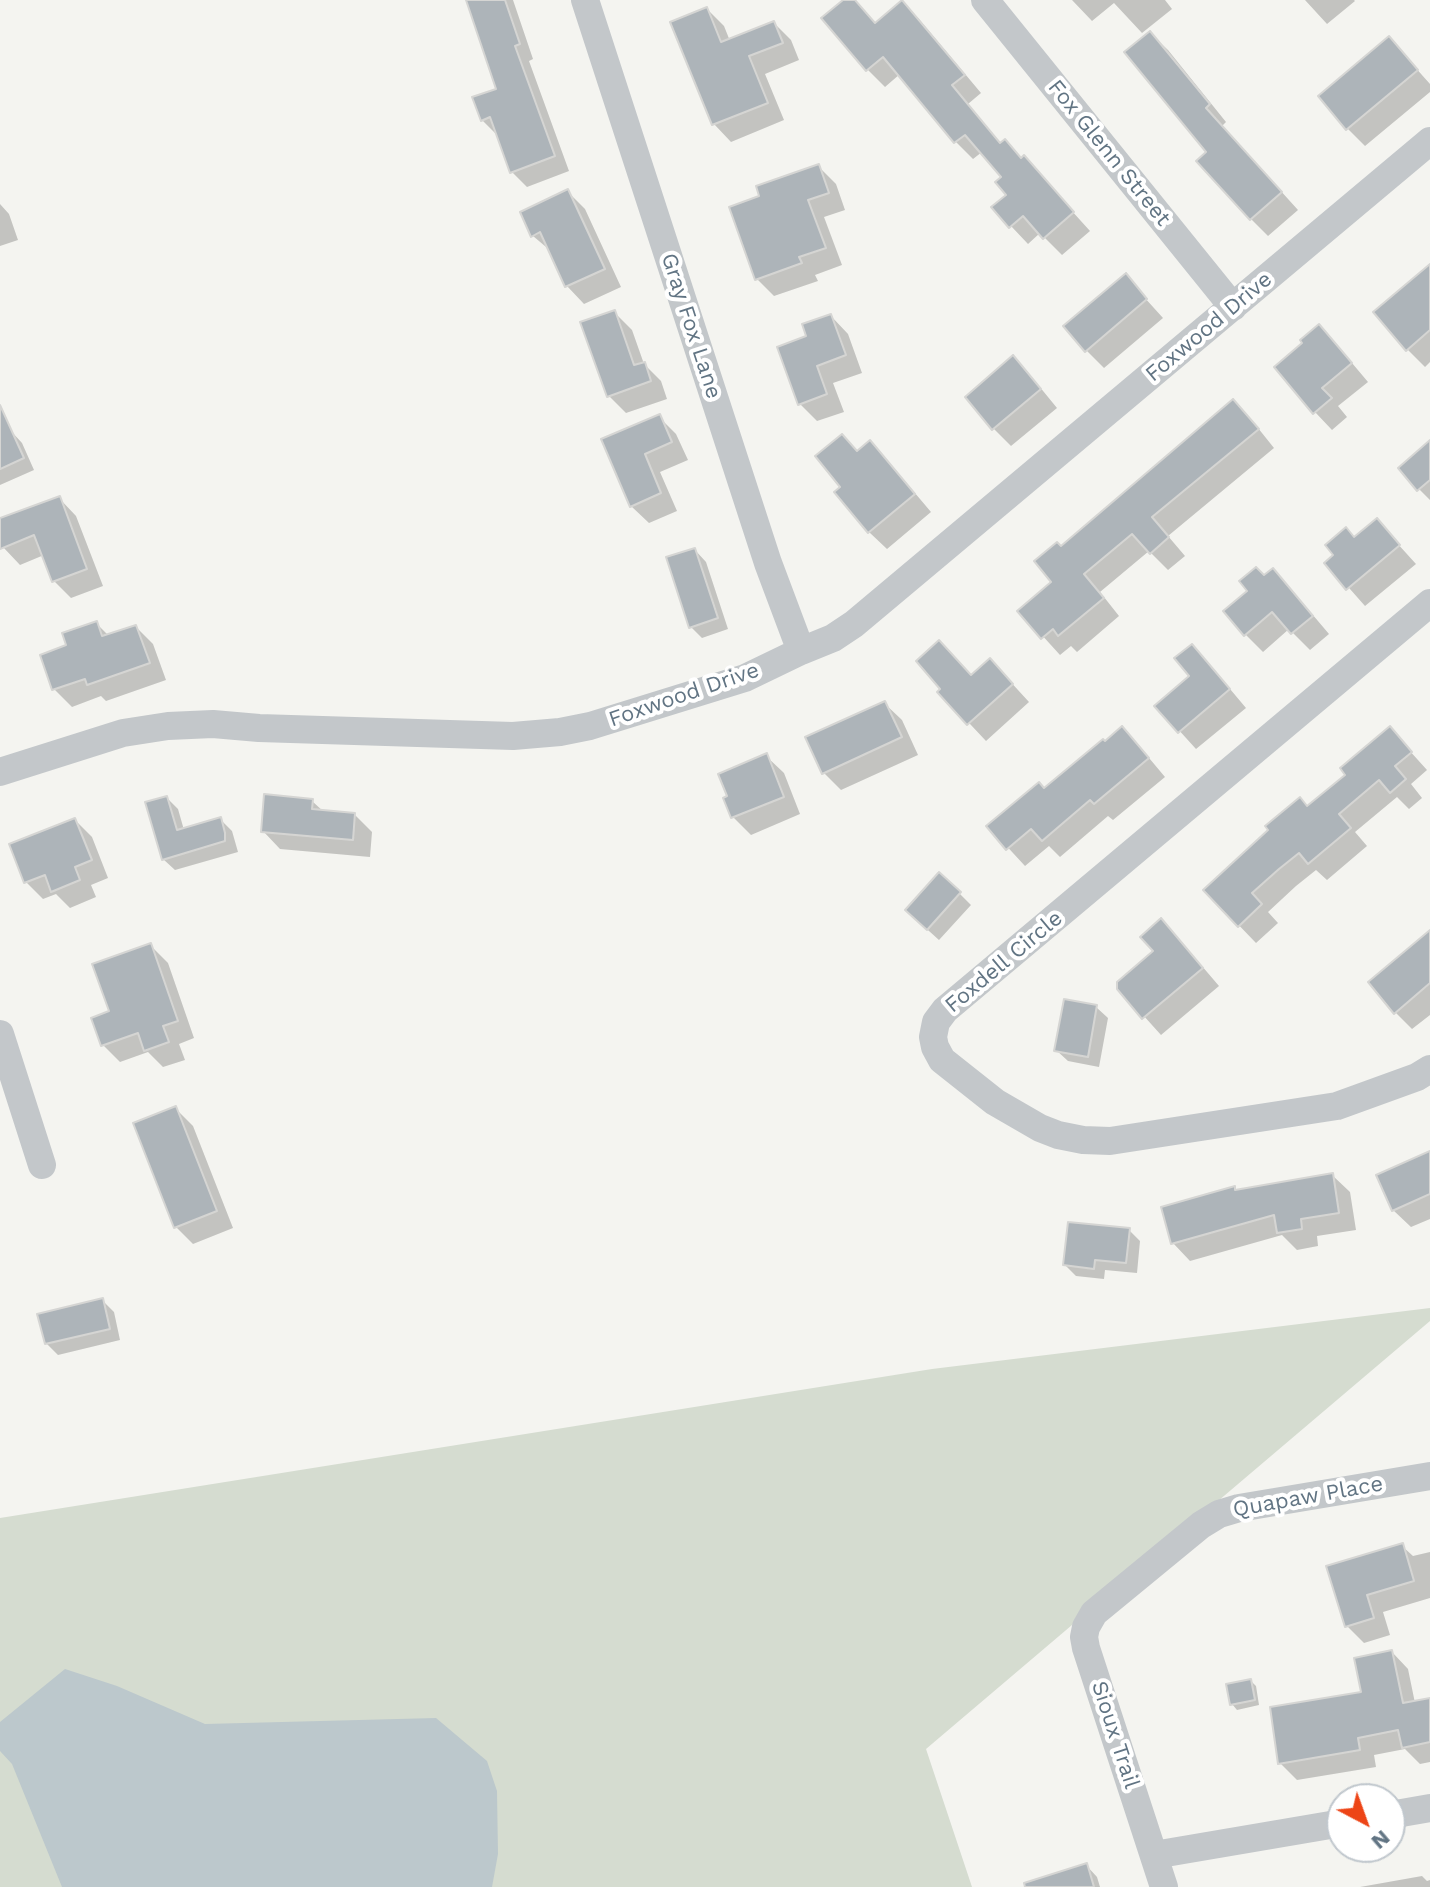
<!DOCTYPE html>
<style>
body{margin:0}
#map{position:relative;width:1430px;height:1887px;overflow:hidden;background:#f4f4f0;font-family:"Work Sans",sans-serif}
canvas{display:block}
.north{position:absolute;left:1326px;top:1783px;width:80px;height:80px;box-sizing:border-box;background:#fff;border:2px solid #c0c7cd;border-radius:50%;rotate:139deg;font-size:22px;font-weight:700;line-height:32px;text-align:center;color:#617483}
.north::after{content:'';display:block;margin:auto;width:28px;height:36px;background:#ed4517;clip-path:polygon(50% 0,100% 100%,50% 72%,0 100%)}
</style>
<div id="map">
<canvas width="1430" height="1887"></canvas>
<div class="north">N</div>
</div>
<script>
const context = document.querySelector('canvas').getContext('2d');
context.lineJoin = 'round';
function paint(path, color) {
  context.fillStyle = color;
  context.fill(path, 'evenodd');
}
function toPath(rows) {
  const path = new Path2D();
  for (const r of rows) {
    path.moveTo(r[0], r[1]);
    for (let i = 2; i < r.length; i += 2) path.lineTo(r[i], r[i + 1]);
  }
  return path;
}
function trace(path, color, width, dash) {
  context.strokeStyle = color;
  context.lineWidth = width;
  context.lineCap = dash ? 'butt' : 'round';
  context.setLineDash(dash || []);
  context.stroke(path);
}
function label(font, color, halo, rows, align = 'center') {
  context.font = font + ' "Work Sans",sans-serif';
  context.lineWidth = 8;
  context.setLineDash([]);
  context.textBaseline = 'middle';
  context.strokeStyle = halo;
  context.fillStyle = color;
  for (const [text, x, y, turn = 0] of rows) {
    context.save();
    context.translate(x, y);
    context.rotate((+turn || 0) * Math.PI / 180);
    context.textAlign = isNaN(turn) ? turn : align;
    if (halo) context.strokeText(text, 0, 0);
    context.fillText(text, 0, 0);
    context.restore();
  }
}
paint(toPath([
 [1430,1308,1430,1321,926,1749,972,1887,0,1887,0,1518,932,1369]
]), '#d5dcd0');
paint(toPath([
 [65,1669,117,1686,205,1724,436,1718,487,1761,497,1791,498,1854,492,1887,62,1887,12,1764,0,1751,0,1722]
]), '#bcc8cc');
paint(toPath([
 [468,0,513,0,533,59,529,61,569,171,527,187,512,172,497,135,482,120,499,90],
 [846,0,853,0,876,24,902,2,919,19,981,93,968,104,1002,145,1022,159,1024,158,1090,231,1062,255,1040,233,1028,244,1011,226,1009,195,1004,177,982,152,973,159,956,142,900,74,885,87,868,70,824,18],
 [1072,0,1165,0,1172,9,1142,33,1114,3,1092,21],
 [1305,0,1354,0,1355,1,1327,24],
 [707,9,724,26,730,41,774,23,791,40,799,60,765,74,784,120,731,142,714,124],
 [1150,33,1168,50,1226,122,1222,126,1298,210,1268,236,1251,219,1209,152],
 [1389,38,1430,84,1430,92,1365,146,1348,129,1320,96],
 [818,166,836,184,845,210,824,217,842,265,815,275,818,281,774,296,757,279,762,198],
 [568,192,585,209,621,287,584,304,567,286,552,252,533,236],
 [0,204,9,214,18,240,0,246],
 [1430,267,1430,362,1425,367,1407,349],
 [1125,276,1163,318,1104,368,1086,350],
 [614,312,632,330,644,364,661,381,667,399,626,413,609,396],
 [831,316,848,334,862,373,833,383,844,412,817,421,800,404,809,338],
 [1319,327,1336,344,1368,382,1338,406,1347,417,1332,430,1315,412],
 [1013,358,1030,375,1057,408,1011,446,994,429,968,398],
 [1233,401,1250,418,1274,448,1168,536,1185,556,1168,570,1149,551,1100,592,1119,616,1077,652,1071,646,1060,655,1020,611,1054,582,1061,549],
 [659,417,676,434,688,460,660,472,677,511,649,523,631,506,604,440],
 [11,431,22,443,34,470,0,485,0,436],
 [870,442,887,460,931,512,887,549,869,532,843,487,858,452],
 [1430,442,1430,500,1419,489],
 [59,498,76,516,103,586,71,598,54,581,44,555,20,565,3,547,0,540,0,521],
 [1377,521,1416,564,1365,606,1327,563],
 [695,550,706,562,728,629,702,638,691,627],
 [1265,578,1290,588,1329,634,1310,650,1289,629,1263,652,1246,635],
 [96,623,109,636,136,627,153,644,166,680,106,701,101,696,72,707,54,689,69,647],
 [1192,646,1209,664,1246,708,1196,749,1157,706,1192,676],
 [972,677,1007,678,1029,702,986,741,940,692],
 [884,703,902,720,918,755,841,790,823,772],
 [1122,729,1139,746,1165,777,1113,820,1108,816,1060,857,1049,846,1025,866,989,827,1045,790],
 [1390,729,1427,770,1411,784,1422,798,1409,809,1397,797,1355,832,1367,846,1327,880,1316,870,1296,886,1268,912,1278,923,1256,943,1205,890,1348,775],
 [766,756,784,773,800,814,751,835,733,817,726,799,729,797],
 [167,798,178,809,184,830,220,819,232,831,238,852,175,870,163,859],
 [312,801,324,812,355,815,372,832,370,857,280,849,263,831],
 [75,820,92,837,108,878,91,885,96,897,70,908,56,894,43,899,26,882],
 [960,894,971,905,939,940,919,922],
 [1178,938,1219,986,1161,1035,1116,985,1155,952],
 [1430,939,1430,1015,1412,1029,1395,1012],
 [150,945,168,963,194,1038,179,1044,185,1060,163,1067,148,1052,120,1062,103,1045,112,1012],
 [1096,1007,1108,1018,1099,1067,1068,1061,1056,1050],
 [176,1109,193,1126,233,1228,193,1244,176,1227],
 [1430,1154,1430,1219,1411,1227,1393,1210],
 [1332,1175,1350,1192,1356,1230,1317,1236,1318,1246,1297,1250,1282,1235,1190,1261,1173,1243,1234,1189,1237,1192],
 [1129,1230,1140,1241,1137,1273,1105,1270,1104,1279,1076,1276,1065,1265],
 [103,1301,114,1312,120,1340,58,1355,46,1343],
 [1402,1546,1413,1556,1430,1552,1430,1598,1383,1612,1390,1635,1364,1643,1347,1626,1329,1568],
 [1392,1652,1408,1669,1415,1703,1430,1700,1430,1762,1420,1764,1405,1749,1374,1755,1376,1767,1297,1780,1280,1763,1364,1694],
 [1251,1681,1256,1686,1259,1705,1237,1710,1232,1704],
 [1086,1865,1097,1877,1100,1887,1057,1887],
 [1422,1876,1427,1881,1430,1880,1430,1887,1360,1887]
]), '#0003');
const building = toPath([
 [466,0,505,0,520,44,515,46,555,156,510,173,490,117,481,121,472,97,496,89,466,0],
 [843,0,855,0,875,23,902,0,965,75,952,85,1000,143,1005,139,1021,158,1024,155,1074,212,1043,239,1023,216,1009,228,991,207,1006,195,995,182,1001,177,965,135,954,143,883,57,866,71,821,18,843,0],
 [707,7,721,42,774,21,783,43,749,56,768,103,712,125,670,22,707,7],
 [1150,31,1210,104,1206,108,1282,192,1250,220,1196,161,1206,152,1124,52,1150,31],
 [1389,36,1418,70,1346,130,1318,96,1389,36],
 [819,164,829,193,808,200,826,248,799,257,802,263,755,280,729,207,759,196,756,186,819,164],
 [568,189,605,269,565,287,540,232,531,237,520,212,568,189],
 [1430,264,1430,330,1406,351,1373,312,1430,264],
 [1126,273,1147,299,1085,352,1063,326,1126,273],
 [615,310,634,365,645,362,651,381,607,397,580,322,615,310],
 [831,314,846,355,817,366,827,394,798,405,777,347,806,336,802,324,831,314],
 [1319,324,1352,363,1322,388,1332,398,1313,414,1274,367,1302,343,1300,340,1319,324],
 [1013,355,1041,389,992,430,965,397,1013,355],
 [1233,399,1259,429,1152,517,1169,537,1150,554,1132,534,1084,574,1104,598,1058,636,1053,629,1041,639,1017,611,1051,582,1034,561,1057,542,1061,546,1233,399],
 [0,405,24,458,0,469,0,405],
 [660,414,672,442,645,454,661,493,630,507,601,439,660,414],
 [842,434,857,451,870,440,915,494,868,533,834,492,840,487,815,456,842,434],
 [1430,440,1430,480,1417,491,1398,468,1430,440],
 [60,496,87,569,52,582,34,535,0,549,0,518,60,496],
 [1377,518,1400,545,1346,590,1324,563,1333,555,1325,545,1346,527,1354,537,1377,518],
 [695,548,718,618,689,628,666,557,695,548],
 [1256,567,1264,575,1273,568,1313,616,1291,634,1272,612,1244,636,1223,611,1247,591,1239,581,1256,567],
 [97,621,102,636,136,625,150,663,87,685,85,679,52,690,40,655,66,645,62,633,97,621],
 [939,640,971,675,990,658,1013,684,967,725,937,692,940,689,916,661,939,640],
 [1192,644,1230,689,1178,733,1154,706,1189,676,1174,658,1192,644],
 [885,701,902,737,822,774,805,737,885,701],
 [1122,726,1149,758,1094,804,1090,800,1042,841,1031,829,1006,850,986,826,1039,782,1044,788,1103,739,1105,741,1122,726],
 [1390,726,1412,752,1395,766,1406,779,1390,793,1379,780,1339,814,1351,828,1308,864,1299,853,1279,869,1252,893,1262,904,1238,927,1203,890,1268,830,1265,826,1300,797,1307,806,1345,775,1340,768,1390,726],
 [767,753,784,797,731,818,723,798,727,796,718,774,767,753],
 [264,794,313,799,312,809,355,813,353,840,261,832,264,794],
 [167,796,177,830,221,817,225,833,225,841,162,860,145,802,167,796],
 [75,818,92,860,75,867,80,880,51,892,45,875,24,883,9,844,75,818],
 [939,872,961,892,927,930,905,910,939,872],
 [1161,918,1203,968,1142,1019,1117,989,1117,982,1153,951,1140,937,1161,918],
 [1430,930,1430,983,1394,1014,1368,982,1430,930],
 [151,943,178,1021,163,1026,169,1042,144,1051,138,1033,101,1046,91,1018,109,1011,92,964,151,943],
 [1064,999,1097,1005,1088,1057,1054,1051,1064,999],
 [176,1106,217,1211,174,1228,133,1123,176,1106],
 [1430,1151,1430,1194,1392,1211,1376,1175,1430,1151],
 [1333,1173,1339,1213,1301,1219,1302,1229,1277,1233,1274,1215,1171,1244,1161,1207,1235,1186,1235,1190,1333,1173],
 [1068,1222,1130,1228,1126,1263,1095,1260,1094,1269,1063,1265,1068,1222],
 [103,1298,110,1329,45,1344,37,1314,103,1298],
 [1403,1543,1414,1581,1367,1595,1374,1618,1345,1627,1326,1566,1403,1543],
 [1392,1650,1403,1703,1430,1698,1430,1742,1402,1748,1398,1730,1358,1738,1360,1750,1278,1764,1270,1707,1361,1692,1354,1658,1392,1650],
 [1251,1679,1255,1700,1230,1705,1226,1684,1251,1679],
 [1087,1863,1094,1887,1025,1887,1024,1883,1087,1863]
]);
paint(building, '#adb4b9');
trace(building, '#d5d5d3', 2);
trace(toPath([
 [585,0,768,563,801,651],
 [985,0,1233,307],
 [1430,603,945,1010,936,1022,933,1037,935,1047,942,1060,995,1102,1040,1128,1058,1135,1083,1140,1110,1141,1337,1106,1417,1077,1430,1069],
 [0,772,123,733,168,726,213,724,259,728,513,736,560,732,590,726,745,678,801,651,833,638,854,624,1430,141],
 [0,1034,42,1165],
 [1390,1815,1430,1808],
 [1154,1855,1342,1823],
 [1164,1887,1086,1648,1084,1637,1086,1627,1094,1613,1201,1525,1219,1514,1239,1508,1430,1476]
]), '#c3c7ca', 28);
label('22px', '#617483', '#fff', [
 ["Fox Glenn Street",1109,153,51],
 ["Gray Fox Lane",691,326,72],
 ["Foxwood Drive",1209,327,-40],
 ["Foxwood Drive",684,695,-19],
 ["Foxdell Circle",1004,962,-40],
 ["Quapaw Place",1308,1497,-10],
 ["Sioux Trail",1115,1735,72]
]);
</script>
